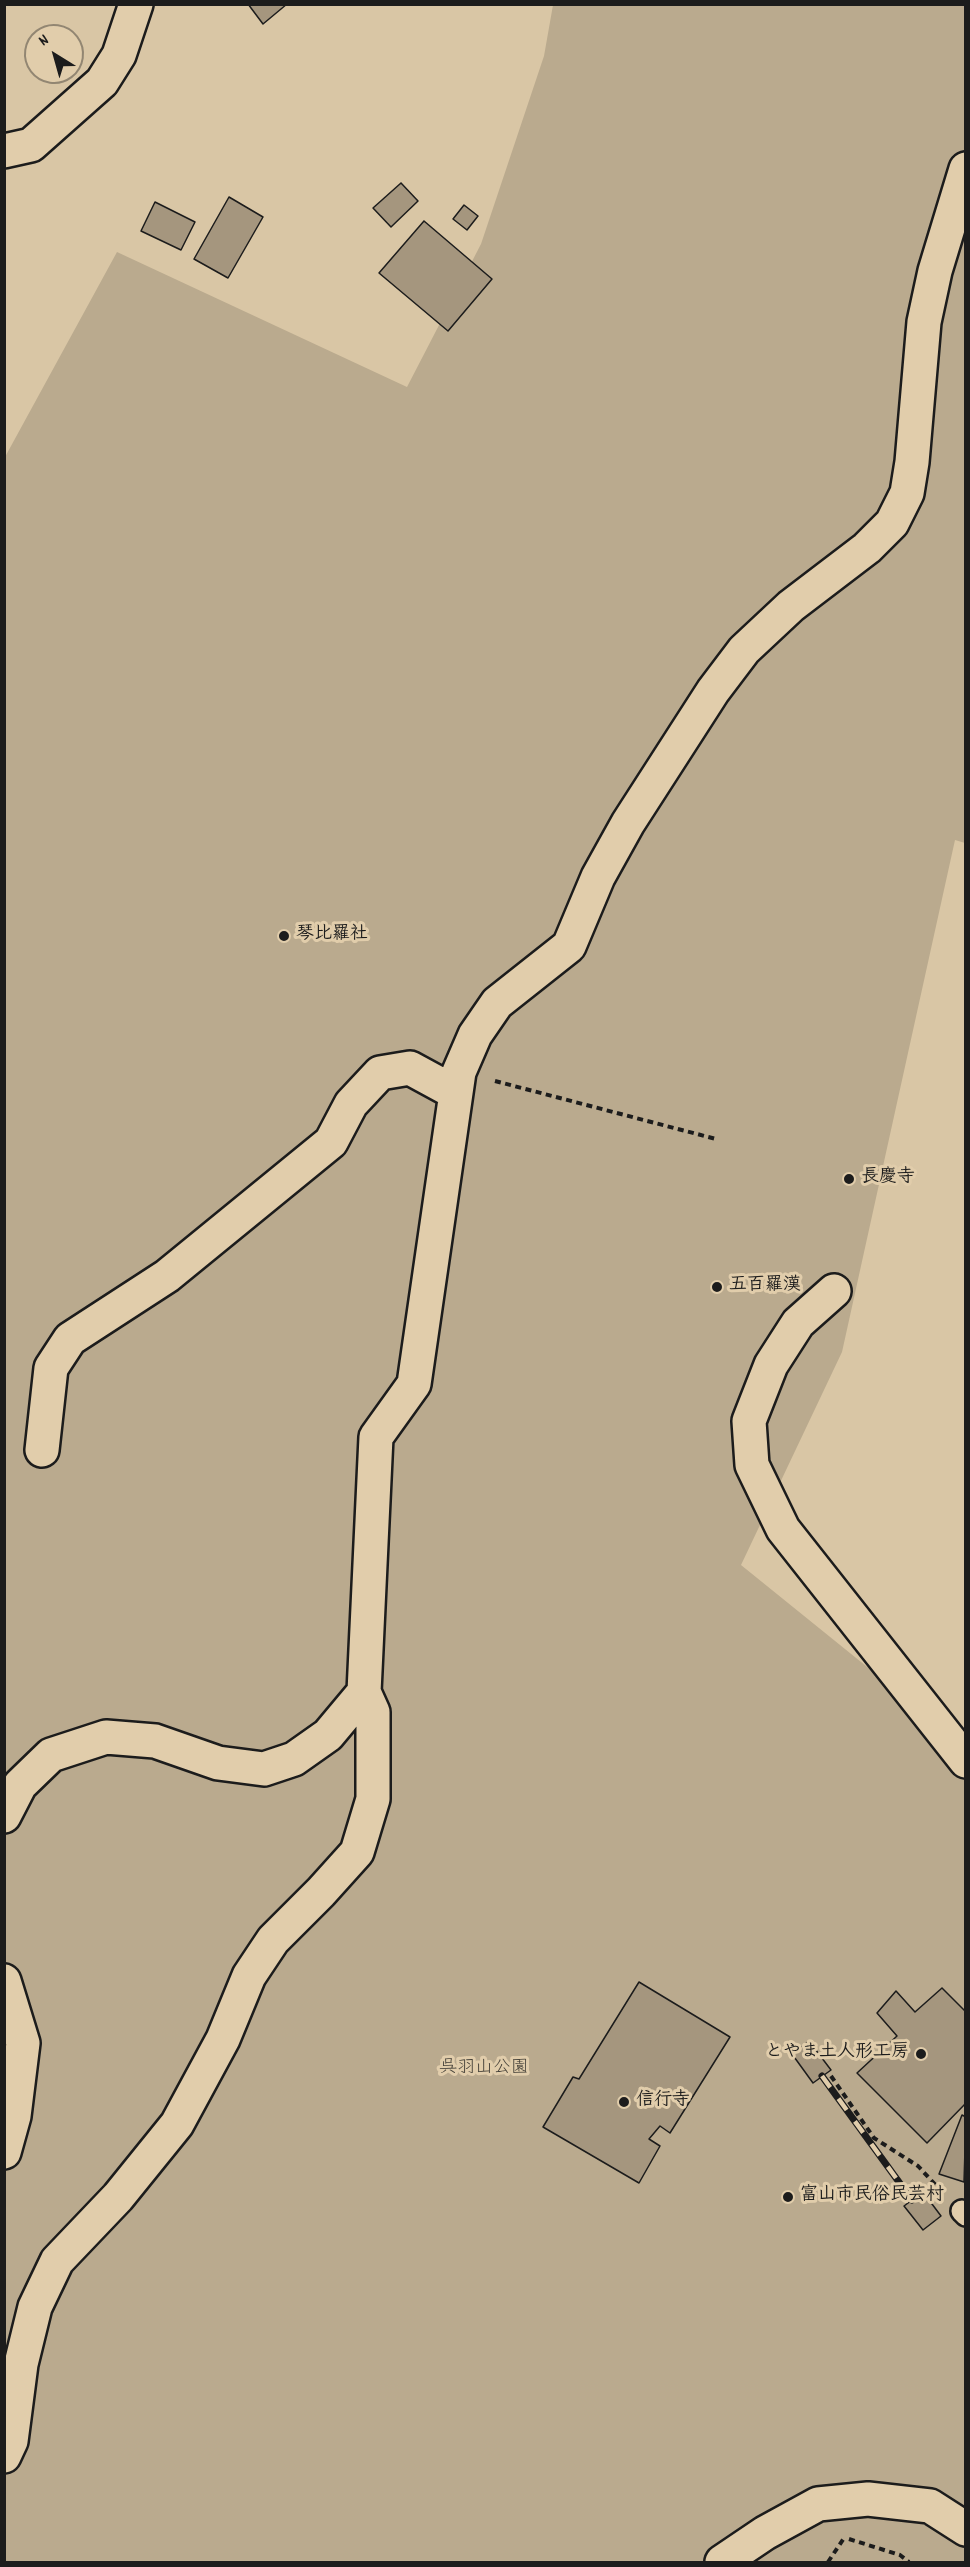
<!DOCTYPE html>
<meta charset="utf-8">
<style>
body{margin:0}
#map{position:relative;width:970px;height:2567px;overflow:hidden;background:#d9c6a5;font-family:Dekko,sans-serif}
canvas{display:block}
.frame{position:absolute;inset:0;border:6px solid #1c1c1c;pointer-events:none}
.north{position:absolute;left:24px;top:24px;width:60px;height:60px;box-sizing:border-box;background:#e1cdab;border:2px solid #928672;border-radius:50%;rotate:323deg;font-size:16px;font-weight:700;line-height:24px;text-align:center;color:#1c1c1c}
.north::after{content:'';display:block;margin:auto;width:21px;height:27px;background:#1c1c1c;clip-path:polygon(50% 0,100% 100%,50% 72%,0 100%)}
</style>
<div id="map">
<canvas width="970" height="2567"></canvas>
<div class="frame"></div>
<div class="north">N</div>
</div>
<script>
const context = document.querySelector('canvas').getContext('2d');
context.lineJoin = 'round';
function paint(path, color) {
  context.fillStyle = color;
  context.fill(path, 'evenodd');
}
function toPath(rows) {
  const path = new Path2D();
  for (const r of rows) {
    path.moveTo(r[0], r[1]);
    for (let i = 2; i < r.length; i += 2) path.lineTo(r[i], r[i + 1]);
  }
  return path;
}
function trace(path, color, width, dash) {
  context.strokeStyle = color;
  context.lineWidth = width;
  context.lineCap = dash ? 'butt' : 'round';
  context.setLineDash(dash || []);
  context.stroke(path);
}
function label(font, color, halo, rows, align = 'center') {
  context.font = font + ' Dekko,"Klee One",sans-serif';
  context.lineWidth = 6;
  context.setLineDash([]);
  context.textBaseline = 'middle';
  context.strokeStyle = halo;
  context.fillStyle = color;
  for (const [text, x, y, turn = 0] of rows) {
    context.save();
    context.translate(x, y);
    context.rotate((+turn || 0) * Math.PI / 180);
    context.textAlign = isNaN(turn) ? turn : align;
    if (halo) context.strokeText(text, 0, 0);
    context.fillText(text, 0, 0);
    context.restore();
  }
}
paint(toPath([
 [553,5,965,5,965,843,955,840,842,1352,741,1565,965,1746,965,2562,5,2562,5,457,117,252,407,387,481,244,544,56]
]), '#baaa8e');
const building = toPath([
 [248,4,287,4,263,24,248,4],
 [401,183,418,201,391,227,373,208,401,183],
 [229,197,263,217,228,278,194,259,229,197],
 [155,202,195,222,181,250,141,231,155,202],
 [464,205,478,216,467,230,453,219,464,205],
 [424,221,492,279,448,331,379,273,424,221],
 [639,1982,730,2037,670,2133,660,2126,649,2139,660,2146,639,2183,543,2127,573,2077,579,2079,639,1982],
 [942,1988,966,2012,966,2103,927,2143,857,2073,897,2036,877,2013,896,1991,915,2012,942,1988],
 [809,2041,831,2070,813,2083,792,2054,809,2041],
 [962,2115,966,2117,964,2182,939,2174,962,2115],
 [923,2192,941,2216,923,2230,904,2206,923,2192]
]);
paint(building, '#a5967e');
trace(building, '#1c1c1c', 1.5);
const lane = toPath([
 [962,2211,966,2215]
]);
const street = toPath([
 [4,151,31,145,102,82,119,55,136,4],
 [834,1291,798,1323,771,1365,749,1421,752,1465,783,1529,966,1761],
 [42,1450,51,1368,70,1339,167,1276,331,1142,351,1104,380,1073,410,1068,456,1093],
 [4,1816,20,1785,51,1755,106,1737,155,1741,218,1763,264,1769,294,1759,328,1735,364,1692,376,1437,414,1384,459,1072,475,1035,497,1003,569,946,598,877,628,823,713,691,744,650,791,606,867,548,892,523,907,493,912,462,924,322,935,271,966,169],
 [4,1981,23,2043,14,2116,4,2152],
 [4,2456,11,2441,21,2364,35,2307,57,2261,118,2197,177,2124,223,2039,249,1976,273,1940,321,1892,357,1852,373,1799,373,1712,364,1692]
]);
const secondary = toPath([
 [722,2562,765,2533,818,2504,868,2499,930,2506,966,2529]
]);
trace(lane, '#1c1c1c', 26);
trace(street, '#1c1c1c', 38);
trace(secondary, '#1c1c1c', 38);
trace(toPath([
 [495,1081,716,1139],
 [831,2076,874,2138,918,2166,942,2192],
 [849,2539,900,2555,909,2562],
 [828,2562,844,2538]
]), '#1c1c1c', 4, [6, 4.5]);
trace(lane, '#e1cdab', 21);
trace(street, '#e1cdab', 33);
trace(secondary, '#e1cdab', 33);
const rail = toPath([
 [822,2076,912,2200]
]);
trace(rail, '#1c1c1c', 7);
trace(rail, '#e1cdab', 4.5, [14]);
for (const [x, y, r, color] of [
 [284,936,6,"#1c1c1c"],
 [849,1179,6,"#1c1c1c"],
 [717,1287,6,"#1c1c1c"],
 [921,2054,6,"#1c1c1c"],
 [624,2102,6,"#1c1c1c"],
 [788,2197,6,"#1c1c1c"]
]) {
  const dot = new Path2D();
  dot.arc(x, y, r, 0, 2 * Math.PI);
  context.fillStyle = color;
  context.fill(dot);
  trace(dot, '#e1cdab', 2);
}
label('bold 18px', '#1c1c1c', '#e1cdab', [
 ["琴比羅社",296,936],
 ["長慶寺",861,1179],
 ["五百羅漢",729,1287],
 ["とやま土人形工房",909,2054,"right"],
 ["信行寺",636,2102],
 ["富山市民俗民芸村",800,2197]
], 'left');
label('18px', '#444038', '#e1cdab', [
 ["呉羽山公園",484,2070]
]);
</script>
